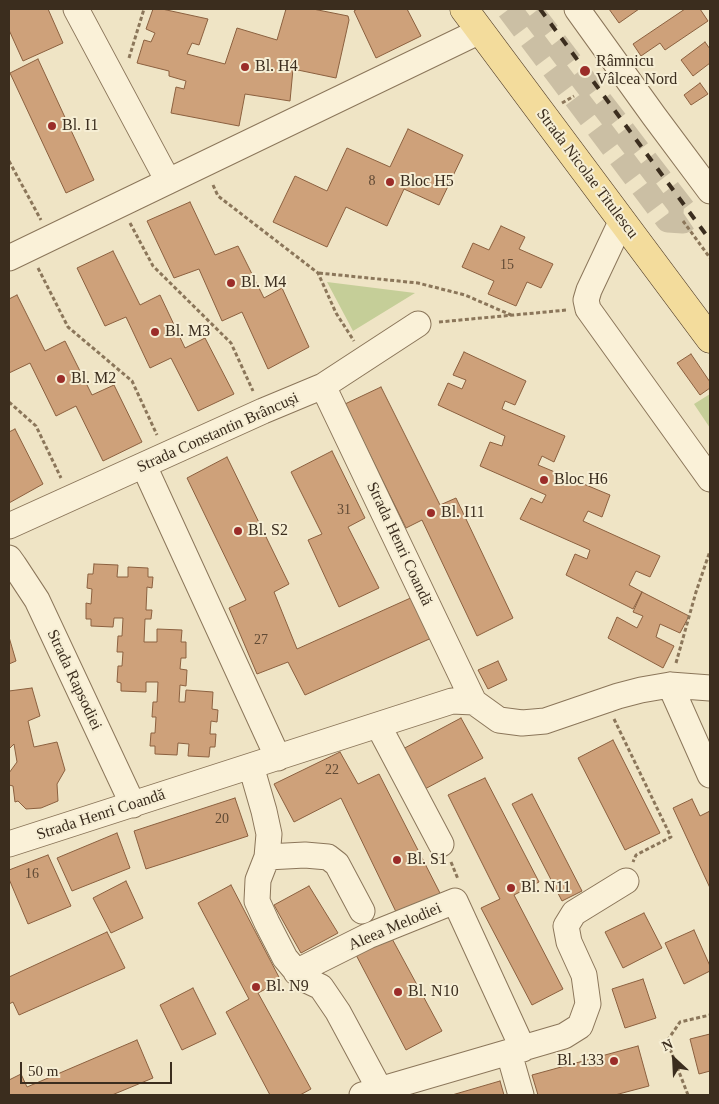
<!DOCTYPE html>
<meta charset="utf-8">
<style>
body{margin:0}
#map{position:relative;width:719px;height:1104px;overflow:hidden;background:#efe4c5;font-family:Georgia,serif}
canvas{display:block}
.frame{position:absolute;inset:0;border:10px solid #3b2d1e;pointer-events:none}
.north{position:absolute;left:649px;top:1034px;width:50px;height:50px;-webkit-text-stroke:4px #f6eed4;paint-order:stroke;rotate:335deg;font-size:14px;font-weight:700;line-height:20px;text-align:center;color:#3b2d1e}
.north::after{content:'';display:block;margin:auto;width:18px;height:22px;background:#3b2d1e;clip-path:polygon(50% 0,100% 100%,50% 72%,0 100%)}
.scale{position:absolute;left:20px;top:1062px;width:152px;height:22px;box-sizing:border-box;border:2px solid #3b2d1e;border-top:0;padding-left:6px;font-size:15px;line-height:18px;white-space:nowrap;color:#3b2d1e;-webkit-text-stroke:4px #f6eed4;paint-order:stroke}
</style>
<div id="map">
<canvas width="719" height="1104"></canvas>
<div class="frame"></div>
<div class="north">N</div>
<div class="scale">50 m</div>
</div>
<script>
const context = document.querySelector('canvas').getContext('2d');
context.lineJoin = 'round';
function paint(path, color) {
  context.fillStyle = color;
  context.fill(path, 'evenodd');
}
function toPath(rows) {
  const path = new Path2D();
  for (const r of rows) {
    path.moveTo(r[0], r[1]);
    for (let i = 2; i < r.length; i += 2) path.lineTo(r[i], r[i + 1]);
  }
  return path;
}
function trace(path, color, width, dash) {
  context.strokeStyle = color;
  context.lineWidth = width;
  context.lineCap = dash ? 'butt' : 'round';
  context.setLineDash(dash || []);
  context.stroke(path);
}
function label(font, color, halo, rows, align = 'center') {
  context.font = font + ' Georgia,serif';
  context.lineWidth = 4;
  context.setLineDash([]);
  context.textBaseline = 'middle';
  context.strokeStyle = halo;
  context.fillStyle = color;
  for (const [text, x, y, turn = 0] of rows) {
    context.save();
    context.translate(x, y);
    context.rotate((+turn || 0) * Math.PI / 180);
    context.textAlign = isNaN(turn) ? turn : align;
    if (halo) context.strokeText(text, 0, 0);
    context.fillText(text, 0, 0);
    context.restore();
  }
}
paint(toPath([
 [327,282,415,293,353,331],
 [710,394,710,428,694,404]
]), '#c5ce98');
const building = toPath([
 [9,9,48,9,63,43,23,61,9,30,9,9],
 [153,9,162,9,208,19,199,45,192,43,187,54,225,64,237,28,277,40,286,9,313,9,348,16,349,20,336,78,293,69,290,101,245,94,239,126,171,113,176,87,184,89,186,81,169,76,169,71,137,63,144,40,151,42,155,33,146,29,153,9],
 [357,9,407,9,421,36,376,58,354,11,357,9],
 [609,9,639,9,619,23,609,9],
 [685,9,700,9,708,21,665,50,660,43,641,56,633,44,685,9],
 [705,42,710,49,710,63,693,76,681,60,705,42],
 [38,59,94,180,66,193,10,73,38,59],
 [700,83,708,94,691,105,684,95,700,83],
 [408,129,463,155,439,205,404,189,387,226,346,207,327,247,273,222,295,176,327,191,347,148,390,167,408,129],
 [190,202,215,255,238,246,264,298,282,288,309,347,268,369,242,312,222,321,199,269,174,278,147,221,190,202],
 [501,226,525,237,519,249,553,264,541,288,527,282,516,306,488,294,494,281,462,267,473,243,489,250,501,226],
 [113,251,140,305,160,295,185,348,205,338,234,394,198,411,171,358,150,368,126,317,105,326,77,268,113,251],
 [17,295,45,351,65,341,92,395,114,385,142,442,103,461,76,406,56,416,30,363,9,373,9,299,17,295],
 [464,352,526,381,515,405,505,401,502,409,565,436,554,462,542,456,538,465,610,495,602,517,588,511,583,521,660,556,650,577,636,571,629,585,642,592,633,609,566,575,575,554,587,559,590,550,520,519,531,498,542,503,546,495,480,466,490,442,502,446,505,436,438,405,448,383,462,389,466,380,453,375,464,352],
 [691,354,710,382,710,388,700,395,677,363,691,354],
 [381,387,440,505,456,498,513,618,477,636,422,520,406,528,345,404,381,387],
 [15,429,43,484,9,503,9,432,15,429],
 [332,451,365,518,348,527,379,588,339,607,308,540,322,534,291,472,332,451],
 [227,457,289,584,274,592,297,649,415,596,436,636,305,695,288,662,257,674,229,608,246,600,187,478,227,457],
 [94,564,118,565,117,577,128,577,128,567,148,568,148,577,153,577,152,588,147,587,146,610,152,610,151,619,145,619,144,642,157,642,157,629,182,630,181,642,186,642,186,658,181,658,180,669,187,670,186,686,180,685,179,702,185,702,186,690,213,692,212,709,218,710,217,722,211,721,210,734,216,734,215,747,210,747,209,757,188,756,189,744,178,743,177,755,155,754,155,746,150,746,151,733,155,733,156,717,152,717,153,702,157,702,158,682,146,682,146,692,121,691,121,683,117,682,118,666,122,666,123,652,117,652,118,636,122,636,123,618,114,618,113,627,91,626,91,619,86,619,86,603,91,604,92,589,87,588,88,574,93,574,94,564],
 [642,592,689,616,680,633,660,624,656,637,674,646,663,668,608,638,617,617,637,628,643,616,633,612,642,592],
 [9,637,16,661,9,664,9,637],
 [498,661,507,680,488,689,478,670,498,661],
 [32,688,40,716,28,721,34,747,57,742,65,770,57,784,58,801,41,808,26,809,18,801,15,802,13,786,9,785,9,773,17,762,14,744,9,749,9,691,32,688],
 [461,718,483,758,423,790,401,750,461,718],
 [613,740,660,833,625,850,578,758,613,740],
 [340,752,358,784,379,774,442,897,398,916,341,798,294,822,274,784,340,752],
 [485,778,539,882,514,895,563,989,532,1005,481,908,500,899,448,795,485,778],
 [532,794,582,891,562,901,512,804,532,794],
 [235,798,248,836,146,869,134,831,235,798],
 [692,799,700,816,710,811,710,888,673,808,692,799],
 [117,833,130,868,72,891,57,858,117,833],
 [48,855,71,906,28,924,9,879,9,870,48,855],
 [126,881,143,918,111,933,93,898,126,881],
 [231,885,281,981,258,993,311,1089,300,1095,270,1095,226,1012,249,999,198,903,231,885],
 [309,886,338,933,301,953,274,905,309,886],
 [644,913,662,948,623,968,605,932,644,913],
 [694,930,710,966,710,971,684,984,665,943,694,930],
 [107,932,125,968,19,1015,13,1002,9,1004,9,977,107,932],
 [390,935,442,1031,406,1050,355,953,390,935],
 [643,979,656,1018,625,1028,612,989,643,979],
 [193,988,216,1034,182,1050,160,1005,193,988],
 [710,1034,710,1071,699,1074,690,1039,710,1034],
 [137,1040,153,1078,112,1095,9,1095,9,1080,21,1074,27,1087,137,1040],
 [638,1046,649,1086,615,1095,538,1095,532,1075,638,1046],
 [500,1081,504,1095,452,1095,500,1081]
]);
paint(building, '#cea17a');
trace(building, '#8b603f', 1);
trace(toPath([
 [509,9,668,220,683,221,689,217,529,9]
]), '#cbbfa4', 25, [25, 12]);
const minor = toPath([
 [76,9,168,181],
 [577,9,654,116,710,191],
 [622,220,589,290,586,300,588,309,710,479],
 [9,258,480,31],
 [323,386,474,702],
 [144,466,278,758],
 [9,526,263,411,323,386,418,324],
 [9,558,14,565,37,600,133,805],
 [670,685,710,775],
 [378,725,441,844],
 [251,766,264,811,269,834,267,857,258,880,257,901,267,923,285,958,302,978,321,987,338,1012,380,1090],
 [9,844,452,701,474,702,499,720,522,723,545,721,618,696,641,690,670,685,710,688],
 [267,857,305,855,328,857,337,864,362,911],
 [296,972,368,936,455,901,523,1049],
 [509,1053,521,1095],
 [362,1095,564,1036,580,1026,588,1004,584,975,569,942,566,926,574,913,626,881]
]);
const major = toPath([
 [464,9,710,339]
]);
trace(minor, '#8b765a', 27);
trace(major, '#59442e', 29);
trace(toPath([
 [129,58,144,9],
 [562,103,574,96],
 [9,161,41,220],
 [213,185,218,196,318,273,336,313,354,341],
 [683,221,710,258],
 [130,223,153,266,231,343,253,391],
 [38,268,68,327,132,381,157,435],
 [319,273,418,283,465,295,511,315],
 [439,322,567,310],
 [9,402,36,426,61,478],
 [676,663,696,592,710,551],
 [614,719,671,837,636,855,633,862],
 [451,862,458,879],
 [688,1095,667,1041,680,1022,710,1015]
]), '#8b765a', 3, [4, 2.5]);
trace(minor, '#faf1d8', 25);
trace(major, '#f3dc9c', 28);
trace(toPath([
 [540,9,710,240]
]), '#3b2d1e', 4, [9, 9]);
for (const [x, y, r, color] of [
 [245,67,5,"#9b2d29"],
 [585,71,6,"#9b2d29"],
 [52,126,5,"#9b2d29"],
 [390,182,5,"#9b2d29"],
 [231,283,5,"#9b2d29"],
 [155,332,5,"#9b2d29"],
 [61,379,5,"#9b2d29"],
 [544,480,5,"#9b2d29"],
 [431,513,5,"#9b2d29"],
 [238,531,5,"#9b2d29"],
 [397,860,5,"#9b2d29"],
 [511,888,5,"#9b2d29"],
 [256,987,5,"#9b2d29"],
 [398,992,5,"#9b2d29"],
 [614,1061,5,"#9b2d29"]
]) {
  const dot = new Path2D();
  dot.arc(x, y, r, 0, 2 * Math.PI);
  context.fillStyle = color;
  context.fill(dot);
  trace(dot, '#f6eed4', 2);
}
label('14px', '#604a35', null, [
 ["8",372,181],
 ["15",507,265],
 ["31",344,510],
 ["27",261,640],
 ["22",332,770],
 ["20",222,819],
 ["16",32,874]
]);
label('16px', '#3b2d1e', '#f6eed4', [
 ["Râmnicu",596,62],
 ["Vâlcea Nord",596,80],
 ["Bl. H4",255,67],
 ["Bl. I1",62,126],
 ["Bloc H5",400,182],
 ["Bl. M4",241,283],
 ["Bl. M3",165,332],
 ["Bl. M2",71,379],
 ["Bloc H6",554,480],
 ["Bl. I11",441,513],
 ["Bl. S2",248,531],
 ["Bl. S1",407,860],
 ["Bl. N11",521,888],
 ["Bl. N9",266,987],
 ["Bl. N10",408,992],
 ["Bl. 133",604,1061,"right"]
], 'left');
label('16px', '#3b2d1e', '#f6eed4', [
 ["Strada Nicolae Titulescu",587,174,53],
 ["Strada Constantin Brâncuși",218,433,-24],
 ["Strada Henri Coandă",399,544,65],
 ["Strada Rapsodiei",74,680,65],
 ["Strada Henri Coandă",101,815,-18],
 ["Aleea Melodiei",395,927,-23]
]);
</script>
